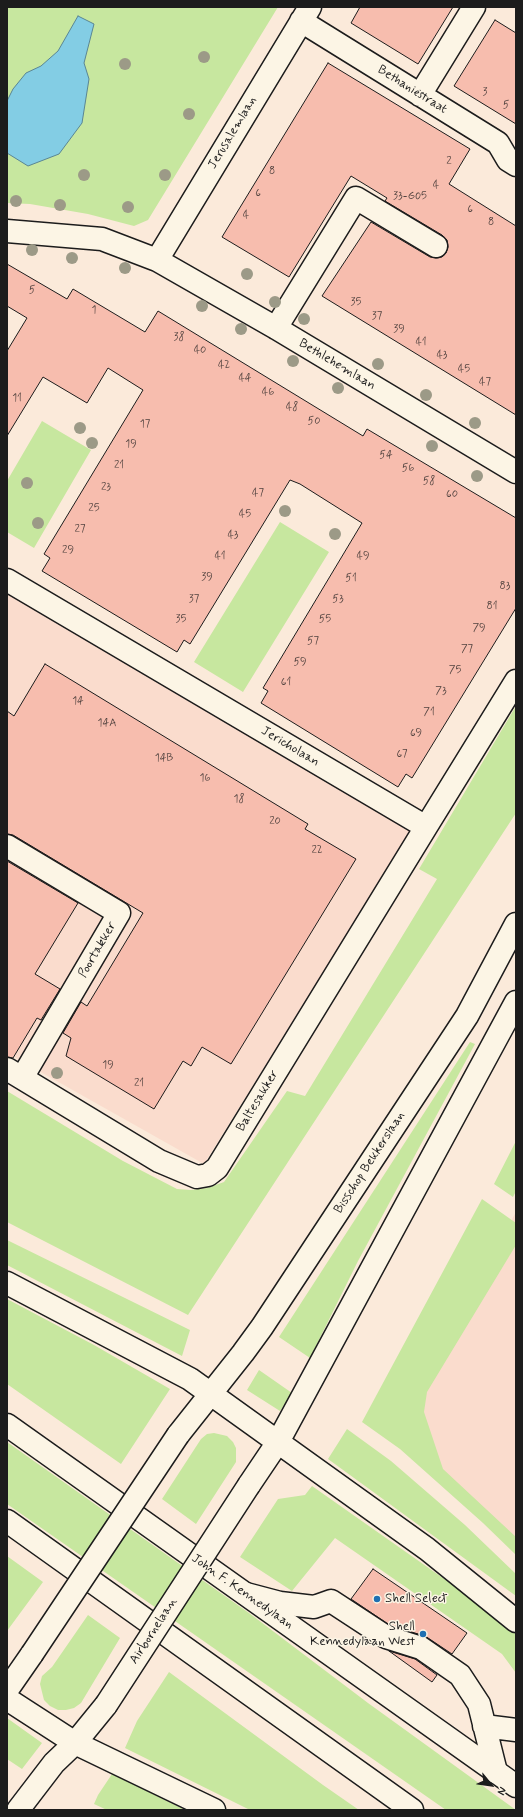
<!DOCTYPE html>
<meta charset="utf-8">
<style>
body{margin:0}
#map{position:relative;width:523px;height:1817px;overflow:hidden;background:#fbeada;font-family:Mynerve,sans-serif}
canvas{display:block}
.frame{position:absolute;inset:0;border:8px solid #1c1c1c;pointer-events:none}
.north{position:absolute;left:471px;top:1765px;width:40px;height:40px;-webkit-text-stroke:3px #fcf5e5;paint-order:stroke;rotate:119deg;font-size:11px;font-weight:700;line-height:16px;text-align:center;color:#1c1c1c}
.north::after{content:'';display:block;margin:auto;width:14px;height:18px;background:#1c1c1c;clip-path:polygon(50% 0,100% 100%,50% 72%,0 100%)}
</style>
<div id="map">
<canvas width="523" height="1817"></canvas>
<div class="frame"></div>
<div class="north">N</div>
</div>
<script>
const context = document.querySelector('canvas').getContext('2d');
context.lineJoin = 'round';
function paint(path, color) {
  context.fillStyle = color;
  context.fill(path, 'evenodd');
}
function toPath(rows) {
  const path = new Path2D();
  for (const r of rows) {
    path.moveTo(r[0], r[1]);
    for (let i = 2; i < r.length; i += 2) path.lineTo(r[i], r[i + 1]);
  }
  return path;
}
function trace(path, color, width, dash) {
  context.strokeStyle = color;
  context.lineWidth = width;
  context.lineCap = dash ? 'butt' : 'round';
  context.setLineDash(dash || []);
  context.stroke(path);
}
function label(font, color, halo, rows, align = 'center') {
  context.font = font + ' Mynerve,sans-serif';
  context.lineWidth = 3;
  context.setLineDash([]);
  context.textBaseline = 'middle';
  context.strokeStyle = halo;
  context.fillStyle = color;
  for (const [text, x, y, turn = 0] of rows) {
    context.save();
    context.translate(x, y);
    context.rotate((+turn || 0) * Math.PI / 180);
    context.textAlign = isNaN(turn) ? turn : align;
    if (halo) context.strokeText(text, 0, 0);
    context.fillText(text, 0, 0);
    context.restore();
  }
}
paint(toPath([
 [7,586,414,826,204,1164,7,1053],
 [516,1212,516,1541,424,1455,415,1390]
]), '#fadccd');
paint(toPath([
 [7,7,278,7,148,220,134,226,88,214,30,204,7,203],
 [42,421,91,450,34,548,7,532,7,481],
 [280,522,329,552,243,692,194,662],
 [516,706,516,813,188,1315,7,1222,7,1091,123,1161,177,1189,191,1190,207,1188,224,1182,287,1091,305,1096,437,879,419,869],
 [470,1042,475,1044,358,1261,310,1358,279,1337],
 [516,1141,516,1191,513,1197,494,1184],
 [482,1199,516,1223,516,1245,427,1392,424,1412,443,1469,516,1537,516,1555,483,1523,400,1449,362,1422],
 [7,1240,190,1330,182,1356,7,1265],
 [7,1299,94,1345,170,1389,121,1464,7,1384],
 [259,1370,292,1393,280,1411,247,1390],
 [347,1429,391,1461,465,1525,516,1574,516,1596,328,1459],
 [214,1433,227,1436,233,1442,236,1448,236,1462,196,1524,162,1499,201,1439,207,1434],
 [7,1442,249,1613,368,1703,516,1810,446,1810,7,1504],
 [312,1486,487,1609,516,1633,516,1673,502,1654,335,1538,292,1591,240,1557,278,1499,305,1495],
 [7,1556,43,1582,7,1631],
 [88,1615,120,1638,81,1703,74,1708,66,1710,58,1710,50,1706,44,1700,40,1684,42,1676,52,1667],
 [169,1672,323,1785,359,1810,250,1810,125,1748,137,1721],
 [7,1718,42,1743,22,1769,7,1759],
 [112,1774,185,1810,107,1810,94,1804,98,1795]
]), '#c7e79f');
const water = toPath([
 [78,16,94,24,84,63,89,79,82,123,59,154,28,166,7,153,7,101,13,89,26,73,41,66,58,51,78,16]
]);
paint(water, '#83cde4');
trace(water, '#5a8694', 1);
const building = toPath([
 [360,7,453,7,418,64,351,23,360,7],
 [495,20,516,33,516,124,454,86,495,20],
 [328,63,470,149,449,184,516,226,516,415,322,296,371,222,430,257,436,258,442,257,446,253,448,247,447,240,442,235,385,201,387,198,351,176,289,277,222,237,328,63],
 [7,264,67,299,73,289,145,332,158,311,363,436,367,429,516,518,516,608,412,778,406,774,398,787,261,703,268,691,263,688,362,523,300,484,290,480,190,644,184,640,177,652,42,571,50,558,44,554,143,390,108,368,87,403,43,377,7,436,7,351,27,318,7,306,7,264],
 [45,664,308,824,305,829,356,859,231,1064,202,1047,191,1066,183,1061,154,1109,66,1056,71,1038,63,1033,81,1002,87,1006,143,913,13,835,7,834,7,711,14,716,45,664],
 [7,861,78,903,35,974,60,989,41,1020,37,1018,13,1058,7,1057,7,861],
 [373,1569,467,1633,452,1654,425,1636,391,1626,351,1599,373,1569],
 [389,1651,415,1659,437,1675,432,1682,389,1651]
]);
paint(building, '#f7bdae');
trace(building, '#1c1c1c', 1);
const minor = toPath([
 [301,21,498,143,508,160,516,165],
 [420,95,474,7],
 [7,231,102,239,157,260,276,328,516,472],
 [157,260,310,7],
 [276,328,356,198,436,246],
 [7,580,426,827,516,681],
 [7,846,119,913,22,1078],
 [7,1069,159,1161,197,1177,208,1175,217,1168,426,827],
 [246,1594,280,1603,314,1607,331,1601,386,1637,421,1648,460,1675,479,1704,496,1772],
 [484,1726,516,1730],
 [18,1810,54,1763,75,1743]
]);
const major = toPath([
 [7,1283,190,1379,427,1549,516,1621],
 [7,1425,516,1786],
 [178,1435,243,1353,262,1327,467,1016,516,924],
 [249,1485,278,1442,516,1002],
 [7,1521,412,1810],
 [7,1690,32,1654],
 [7,1699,75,1743,214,1810],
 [75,1743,106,1705]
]);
trace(minor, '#1c1c1c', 25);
trace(major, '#1c1c1c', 25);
trace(minor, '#fcf5e5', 22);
trace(major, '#fcf5e5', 22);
const majorBridge = toPath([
 [32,1654,178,1435],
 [106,1705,249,1485]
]);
trace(majorBridge, '#1c1c1c', 25, []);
trace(majorBridge, '#fcf5e5', 22);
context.fillStyle = '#9c9a87';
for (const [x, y] of [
 [204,57],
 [125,64],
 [189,114],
 [84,175],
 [165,175],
 [16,201],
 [60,205],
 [128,207],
 [32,250],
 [72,258],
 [125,268],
 [247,274],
 [275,302],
 [202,306],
 [304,319],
 [241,329],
 [293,361],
 [378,364],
 [338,388],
 [426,395],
 [475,423],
 [80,428],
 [92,443],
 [432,446],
 [477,476],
 [27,483],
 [285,511],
 [38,523],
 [335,534],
 [57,1073]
]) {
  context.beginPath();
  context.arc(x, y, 6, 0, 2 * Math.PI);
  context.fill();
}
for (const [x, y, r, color] of [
 [377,1599,4,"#1f6fb2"],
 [423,1634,4,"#1f6fb2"]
]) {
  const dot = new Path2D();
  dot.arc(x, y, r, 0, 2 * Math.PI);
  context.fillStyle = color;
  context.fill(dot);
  trace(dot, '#fcf5e5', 1.5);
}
label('11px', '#534440', null, [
 ["3",485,93],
 ["5",506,106],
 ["2",449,162],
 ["8",272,172],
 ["4",436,186],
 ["6",258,194],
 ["33-G05",410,197],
 ["6",470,210],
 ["4",246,216],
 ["8",491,223],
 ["5",32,291],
 ["35",356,303],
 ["1",94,311],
 ["37",377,317],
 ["39",399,330],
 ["38",179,338],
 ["41",421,343],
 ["40",200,351],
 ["43",442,356],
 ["42",224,366],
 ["45",464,370],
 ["44",245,379],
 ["47",485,383],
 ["46",268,393],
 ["11",17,399],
 ["48",292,408],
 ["50",314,422],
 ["17",145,425],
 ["19",131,445],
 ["54",386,456],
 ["21",119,466],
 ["56",408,469],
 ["58",429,482],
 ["23",106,488],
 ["47",258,494],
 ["60",452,495],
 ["25",94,509],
 ["45",245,515],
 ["27",80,530],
 ["43",233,536],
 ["29",68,551],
 ["41",220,557],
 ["49",363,557],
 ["39",207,578],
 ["51",351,579],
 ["83",505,587],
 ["37",194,600],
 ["53",338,600],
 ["81",492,607],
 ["35",181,620],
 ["55",325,620],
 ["79",479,629],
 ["57",313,642],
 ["77",467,650],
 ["59",300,663],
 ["75",455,671],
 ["61",286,683],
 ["73",441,692],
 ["14",78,702],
 ["71",429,713],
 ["14A",107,724],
 ["69",416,734],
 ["67",402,755],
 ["14B",164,759],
 ["16",205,779],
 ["18",239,800],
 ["20",275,822],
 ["22",317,851],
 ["19",108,1066],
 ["21",139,1084]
]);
label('13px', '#1c1c1c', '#fcf5e5', [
 ["Bethaniëstraat",412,90,32],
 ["Jerusalemlaan",233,133,-59],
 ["Bethlehemlaan",337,365,31],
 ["Jericholaan",290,747,31],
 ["Poortakker",98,950,-60],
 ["Baltesakker",258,1101,-59],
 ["Bisschop Bekkerslaan",370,1163,-57],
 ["John F. Kennedylaan",242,1592,35],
 ["Airbornelaan",154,1631,-57]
]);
label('13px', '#1c1c1c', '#fcf5e5', [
 ["Shell Select",385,1599],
 ["Shell",415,1627,"right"],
 ["Kennedylaan West",415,1642,"right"]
], 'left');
</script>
